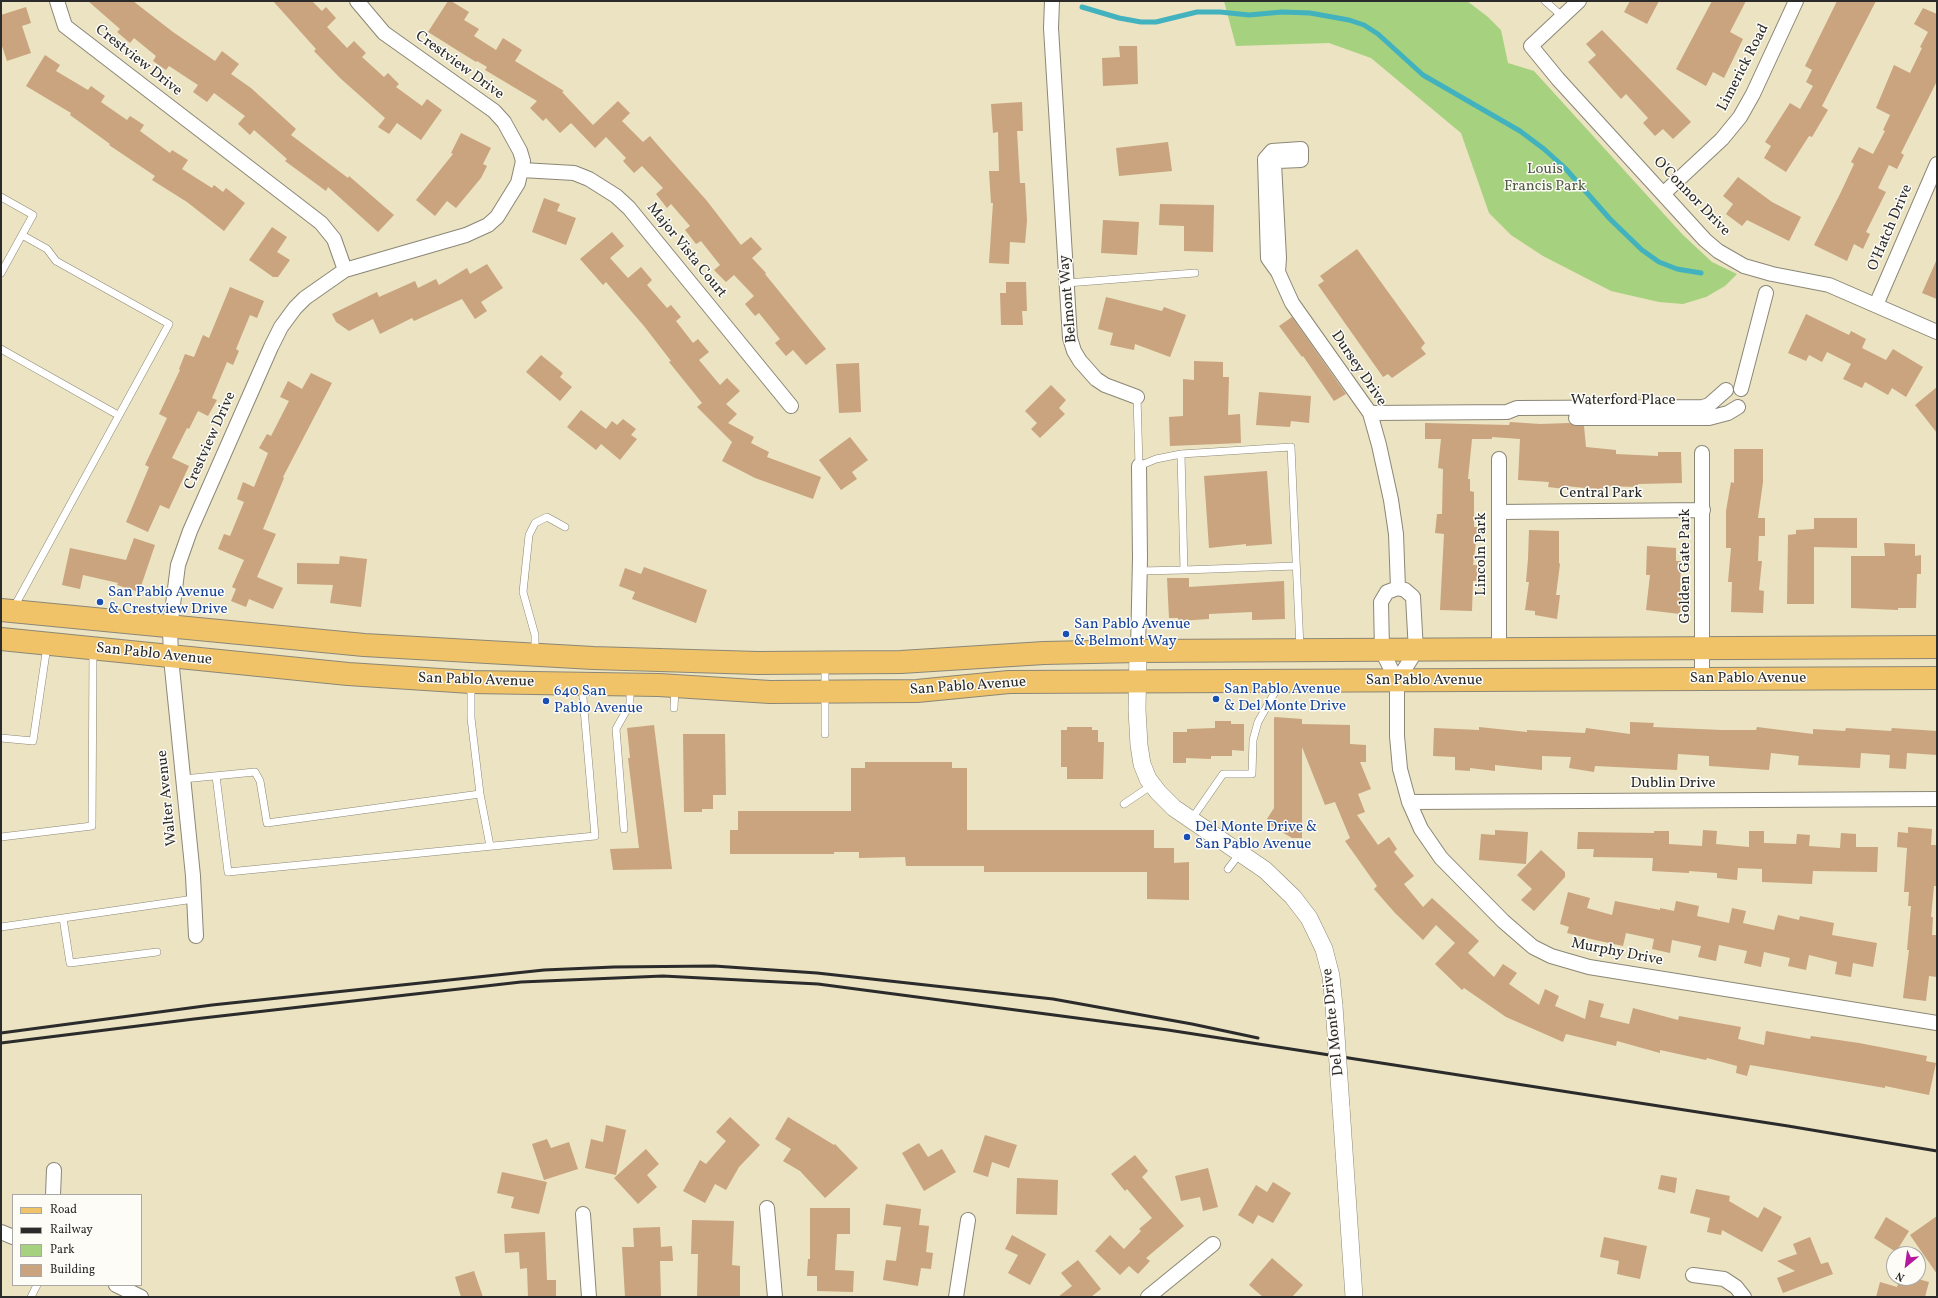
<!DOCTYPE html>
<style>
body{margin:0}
#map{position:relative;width:1938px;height:1298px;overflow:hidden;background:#ebe3c1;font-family:Vollkorn,serif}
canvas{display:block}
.frame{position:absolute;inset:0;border:2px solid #2b2b2b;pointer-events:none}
.legend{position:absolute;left:12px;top:1194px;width:130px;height:92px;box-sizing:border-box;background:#fdfcf7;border:1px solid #a9a8a5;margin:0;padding:5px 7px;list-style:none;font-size:12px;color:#2b2b2b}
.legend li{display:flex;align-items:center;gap:8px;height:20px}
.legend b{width:20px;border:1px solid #a9a8a5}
.north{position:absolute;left:1886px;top:1246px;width:40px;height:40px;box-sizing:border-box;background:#fdfcf7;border:1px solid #a9a8a5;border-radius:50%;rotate:209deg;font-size:11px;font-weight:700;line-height:16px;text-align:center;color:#2b2b2b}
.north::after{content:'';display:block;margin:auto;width:14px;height:18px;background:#b5179e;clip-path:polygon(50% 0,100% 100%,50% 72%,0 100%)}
</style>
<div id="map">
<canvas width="1938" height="1298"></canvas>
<div class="frame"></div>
<ul class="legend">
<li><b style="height:5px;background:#f1c369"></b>Road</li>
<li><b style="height:5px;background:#2b2b2b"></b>Railway</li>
<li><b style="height:11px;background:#a6d17e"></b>Park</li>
<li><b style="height:11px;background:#c9a47e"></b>Building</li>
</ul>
<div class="north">N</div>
</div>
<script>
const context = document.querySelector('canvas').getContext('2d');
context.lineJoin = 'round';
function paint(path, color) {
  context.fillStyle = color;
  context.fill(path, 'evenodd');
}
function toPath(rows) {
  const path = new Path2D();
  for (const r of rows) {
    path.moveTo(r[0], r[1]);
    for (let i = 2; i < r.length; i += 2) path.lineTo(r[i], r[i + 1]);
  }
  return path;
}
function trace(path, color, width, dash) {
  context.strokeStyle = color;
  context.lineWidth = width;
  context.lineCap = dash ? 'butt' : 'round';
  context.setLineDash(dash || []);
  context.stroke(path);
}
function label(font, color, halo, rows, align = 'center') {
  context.font = font + ' Vollkorn,serif';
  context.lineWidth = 3;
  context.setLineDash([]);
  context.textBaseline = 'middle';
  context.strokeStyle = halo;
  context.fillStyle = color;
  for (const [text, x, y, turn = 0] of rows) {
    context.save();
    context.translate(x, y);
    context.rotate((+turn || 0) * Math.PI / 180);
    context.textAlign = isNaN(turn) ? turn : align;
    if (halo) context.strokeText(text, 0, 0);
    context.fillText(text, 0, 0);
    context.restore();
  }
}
paint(toPath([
 [1224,1,1467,1,1488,17,1501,30,1508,63,1534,71,1683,235,1712,262,1737,274,1725,286,1706,297,1683,304,1659,302,1611,291,1543,256,1511,235,1489,213,1461,133,1371,58,1329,43,1236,46]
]), '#a6d17e');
trace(toPath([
 [1082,7,1119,18,1141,22,1156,22,1197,12,1220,12,1249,15,1282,12,1310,13,1349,20,1364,25,1378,34,1423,75,1520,131,1544,149,1565,168,1610,219,1642,250,1659,262,1677,269,1701,273]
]), '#43b2bf', 5);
paint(toPath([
 [88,1,133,1,173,32,215,61,222,51,239,64,231,74,251,88,296,129,291,135,348,178,349,176,394,215,378,232,328,187,326,191,285,161,287,159,254,130,250,135,238,124,245,116,214,93,207,102,193,92,198,85,169,66,166,70,153,61,156,56,134,38,130,43,117,32,120,29],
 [273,1,312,1,322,11,326,7,336,18,327,27,347,48,354,41,366,53,362,57,384,77,388,73,399,84,396,87,422,106,427,99,442,110,421,140,397,123,389,134,378,127,385,118,340,78,314,51,316,49],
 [448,1,451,1,469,12,464,20,479,29,474,36,496,50,503,38,522,50,515,61,564,91,562,92,593,125,618,101,630,113,622,121,643,142,650,136,655,142,707,201,741,245,751,237,762,249,752,258,766,273,765,274,826,349,806,365,793,350,786,356,775,343,780,339,759,313,755,316,745,304,754,296,734,275,726,282,714,270,720,265,701,241,696,244,685,230,690,226,671,204,667,208,656,194,663,188,642,166,634,173,623,161,626,158,606,137,595,148,571,123,560,133,546,118,543,121,530,108,537,101,485,70,487,67,477,61,476,62,428,32],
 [1630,1,1659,1,1647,24,1624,12],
 [1712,1,1746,1,1730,32,1743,39,1724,78,1713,72,1706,86,1676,69],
 [1837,1,1876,1,1822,106,1828,110,1812,137,1809,136,1786,172,1764,158,1771,146,1765,142,1790,103,1800,109,1813,86,1806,82,1812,70,1805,66],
 [26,7,31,23,22,26,31,53,7,61,1,43,1,15],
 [1923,8,1937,14,1937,81,1901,153,1904,155,1897,169,1889,165,1878,188,1886,192,1866,232,1870,234,1863,249,1854,244,1847,261,1814,245,1841,192,1854,164,1851,162,1859,147,1873,154,1885,131,1883,130,1890,115,1876,108,1894,65,1910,73,1922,48,1920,47,1928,32,1914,24],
 [1602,30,1691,122,1673,139,1663,129,1655,136,1643,123,1648,118,1626,94,1621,99,1588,62,1596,55,1586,44],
 [1119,46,1137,46,1138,84,1103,86,1102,58,1120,57],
 [45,55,60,65,56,71,88,90,91,86,105,96,101,102,127,120,130,116,144,125,140,131,170,153,172,150,188,160,182,169,212,188,214,185,223,192,226,188,245,203,224,231,187,202,152,180,155,176,109,145,110,144,70,115,71,113,26,86],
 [1022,102,1023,131,1017,131,1020,183,1025,183,1027,221,1025,243,1010,242,1009,264,989,263,993,203,991,203,989,171,999,171,998,132,993,133,991,104],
 [461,133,491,148,483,164,487,166,481,178,456,208,447,201,435,216,416,200,453,154,451,153],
 [1168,142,1172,171,1119,176,1116,148],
 [1738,177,1772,202,1801,217,1789,241,1747,220,1742,226,1726,214,1733,204,1723,196],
 [544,198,560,204,557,211,576,218,566,245,532,232],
 [1160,204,1214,205,1213,252,1184,251,1184,226,1159,225],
 [1103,220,1139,222,1137,255,1101,253],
 [272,227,287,237,277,252,290,260,278,277,273,277,249,260],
 [612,232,624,246,610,258,628,278,641,267,652,280,647,285,667,308,671,305,681,317,676,321,693,343,698,339,709,352,699,360,720,385,727,378,740,391,726,404,737,414,728,423,754,437,751,443,769,452,767,457,821,477,813,499,755,478,722,461,732,442,697,407,702,403,669,362,671,361,644,326,606,282,603,285,580,259],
 [1357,249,1425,343,1421,348,1426,354,1392,378,1388,374,1383,377,1318,285,1324,281,1320,276],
 [1937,259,1937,299,1922,293],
 [487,264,503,288,481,302,487,311,475,319,462,299,414,321,412,318,380,334,373,319,349,331,336,322,332,314,377,292,379,297,415,281,418,288,436,279,439,285,467,268,470,274],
 [1006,282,1026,282,1027,311,1022,311,1023,325,1001,325,1000,293,1006,293],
 [230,287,264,301,257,318,250,315,236,349,239,351,233,365,227,362,212,398,217,400,208,416,198,411,189,429,187,428,172,458,189,466,169,509,160,505,148,532,126,522,149,467,145,465,167,418,159,414,180,370,179,369,185,354,194,357,203,335,209,338],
 [1106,297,1162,311,1164,307,1186,315,1170,357,1135,344,1134,350,1110,345,1113,333,1098,329],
 [1806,314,1849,335,1851,331,1866,339,1862,348,1886,360,1893,349,1923,367,1906,397,1892,388,1888,395,1865,382,1862,388,1843,379,1851,364,1827,352,1822,362,1809,355,1806,361,1788,353],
 [1292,317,1346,394,1334,401,1303,356,1302,357,1279,326],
 [541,355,563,373,560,377,572,387,560,401,526,372],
 [1194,361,1223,362,1223,377,1229,377,1228,415,1240,414,1241,443,1170,446,1169,417,1183,416,1183,379,1194,380],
 [859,363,861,412,839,413,836,364],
 [311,373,332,383,283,477,284,478,263,529,276,534,257,577,283,588,273,609,249,599,246,607,231,601,236,589,232,587,244,560,218,549,224,534,230,536,244,502,237,499,243,482,254,487,268,453,259,448,267,434,271,436,289,401,280,397,288,381,302,389],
 [1051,385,1066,400,1059,408,1065,414,1040,438,1031,429,1037,423,1025,411],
 [1937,387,1937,433,1915,405],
 [1259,392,1311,396,1309,423,1291,421,1290,427,1256,425],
 [581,410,606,429,612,421,617,425,623,419,636,429,631,435,637,439,620,460,601,444,596,450,567,427],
 [1510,422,1540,424,1569,423,1576,426,1584,426,1586,447,1616,450,1616,454,1658,456,1658,452,1681,452,1682,483,1638,484,1638,487,1603,486,1603,490,1566,486,1565,489,1548,487,1549,482,1518,480,1520,439,1492,437,1492,439,1472,439,1468,479,1470,479,1470,491,1474,492,1474,527,1478,527,1473,565,1477,565,1477,581,1473,581,1472,611,1440,610,1444,534,1435,533,1437,514,1442,514,1443,469,1438,468,1441,439,1425,439,1425,423,1509,425],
 [850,437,868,460,852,472,857,479,841,490,819,460],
 [1734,449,1763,449,1763,482,1758,518,1765,518,1765,536,1759,536,1758,561,1762,561,1759,590,1764,591,1763,613,1731,612,1732,582,1728,582,1731,548,1726,548,1726,511,1731,482,1734,483],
 [1267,471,1272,544,1246,546,1246,544,1209,548,1204,476],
 [1814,518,1857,518,1857,548,1814,547,1814,604,1787,604,1788,535,1796,534,1796,530,1814,529],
 [1529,530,1559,531,1559,563,1560,564,1556,595,1560,595,1557,619,1535,615,1535,611,1525,610,1529,582,1526,582,1528,559],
 [134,538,155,545,139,592,117,585,118,583,83,575,80,589,62,585,70,548,126,560],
 [1884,543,1915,544,1915,556,1921,555,1921,574,1917,574,1916,608,1898,608,1898,610,1851,608,1851,556,1885,556],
 [1647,546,1676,548,1676,561,1681,561,1680,597,1682,597,1680,614,1646,610,1650,575,1646,575],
 [340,556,367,559,361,607,330,603,333,585,297,584,297,563,339,564],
 [644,567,707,590,696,623,632,599,635,592,619,586,625,568,641,574],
 [1167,578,1189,578,1189,587,1284,581,1285,619,1252,620,1252,612,1209,614,1209,619,1178,621,1178,618,1169,618],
 [1275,717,1302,719,1302,724,1350,725,1350,744,1366,745,1366,762,1360,762,1371,789,1358,794,1365,812,1357,815,1378,845,1389,837,1397,849,1394,852,1414,876,1404,884,1423,907,1432,898,1479,941,1468,953,1494,977,1503,964,1517,973,1509,984,1539,1005,1545,989,1559,996,1555,1006,1585,1019,1589,1000,1604,1004,1600,1017,1629,1024,1633,1008,1678,1020,1679,1016,1741,1027,1738,1039,1764,1045,1766,1031,1810,1039,1811,1036,1859,1043,1927,1056,1926,1061,1936,1063,1929,1095,1885,1086,1885,1088,1750,1065,1747,1076,1736,1073,1737,1066,1707,1058,1706,1060,1660,1050,1660,1053,1617,1041,1616,1046,1566,1034,1563,1042,1506,1017,1464,988,1462,990,1435,964,1455,943,1436,925,1423,940,1395,913,1374,889,1377,886,1345,841,1350,838,1335,802,1325,805,1302,747,1302,838,1292,838,1265,822,1274,808,1274,718],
 [1215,721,1231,721,1231,724,1244,724,1244,751,1232,750,1232,756,1211,756,1211,759,1186,758,1186,763,1173,763,1173,732,1187,732,1187,729,1215,728],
 [1630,722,1654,723,1653,727,1722,730,1756,730,1757,727,1813,734,1813,729,1845,731,1846,728,1891,731,1892,728,1937,731,1937,755,1907,753,1906,769,1889,768,1890,755,1861,753,1860,768,1798,765,1799,756,1771,753,1769,770,1709,766,1709,756,1678,754,1677,770,1595,766,1594,772,1569,768,1571,757,1542,756,1542,770,1495,765,1495,771,1470,768,1470,771,1455,770,1455,757,1433,756,1434,728,1479,730,1479,727,1527,732,1527,730,1585,733,1586,728,1630,734],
 [654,725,672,869,613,870,610,849,639,848,628,758,630,758,627,728],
 [1067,727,1092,727,1092,730,1098,730,1098,742,1104,742,1103,779,1067,779,1067,767,1061,767,1061,730,1067,730],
 [683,734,725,734,726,795,713,795,713,809,702,809,702,812,684,812],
 [865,762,952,762,952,768,967,768,967,830,1154,830,1154,848,1174,848,1174,863,1189,862,1189,900,1147,899,1147,872,984,872,984,866,906,866,905,857,859,858,859,852,834,852,834,854,730,854,730,830,738,830,738,811,851,811,851,768,865,768],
 [1908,827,1932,829,1931,845,1937,845,1937,886,1934,886,1931,917,1933,917,1932,935,1937,935,1937,977,1929,976,1926,1001,1903,998,1909,950,1907,950,1911,906,1908,906,1909,892,1904,892,1907,848,1897,847,1898,832,1908,833],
 [1495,830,1528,832,1526,864,1479,860,1481,834,1495,835],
 [1703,830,1717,831,1716,844,1749,847,1749,831,1764,831,1764,843,1796,844,1797,834,1810,835,1809,846,1840,848,1841,833,1856,834,1856,847,1878,847,1877,872,1813,871,1812,884,1762,882,1762,869,1738,868,1737,880,1717,878,1717,873,1689,871,1689,873,1652,871,1653,858,1593,857,1594,849,1577,849,1578,832,1654,833,1654,831,1669,831,1669,844,1702,846],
 [1541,850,1565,872,1565,877,1534,911,1521,900,1532,889,1517,875],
 [1568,892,1590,898,1587,908,1612,915,1615,901,1660,910,1660,908,1674,911,1676,901,1699,906,1697,916,1729,923,1732,908,1746,911,1743,923,1774,930,1778,915,1799,920,1800,916,1834,923,1832,935,1877,943,1873,967,1853,963,1851,977,1835,974,1837,962,1809,955,1806,970,1788,966,1790,958,1764,952,1761,967,1744,963,1747,951,1719,945,1716,961,1698,957,1701,946,1672,940,1670,953,1652,949,1654,939,1626,933,1623,946,1595,940,1567,933,1569,927,1560,924],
 [730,1117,760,1145,739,1167,726,1190,715,1184,705,1203,683,1191,700,1160,706,1164,726,1141,716,1132],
 [788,1117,834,1145,835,1144,858,1168,825,1198,800,1171,783,1161,791,1149,775,1139],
 [606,1125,626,1130,616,1175,585,1168,591,1139,603,1142],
 [985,1135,1017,1145,1009,1168,992,1162,988,1177,973,1172],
 [547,1139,551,1148,569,1142,578,1169,544,1180,532,1144],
 [919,1143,928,1157,942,1149,956,1172,924,1191,902,1153],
 [646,1149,659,1164,647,1175,657,1187,638,1204,614,1178],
 [1135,1155,1148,1171,1142,1177,1184,1226,1146,1258,1150,1261,1138,1274,1129,1266,1120,1275,1095,1251,1110,1235,1124,1249,1141,1231,1139,1229,1152,1218,1127,1189,1125,1191,1111,1174],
 [1208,1168,1218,1207,1203,1211,1200,1197,1181,1201,1175,1176],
 [502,1172,547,1182,539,1214,511,1208,514,1197,497,1193],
 [1661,1175,1677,1178,1675,1193,1658,1189],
 [1017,1178,1058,1180,1057,1215,1016,1214],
 [1273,1182,1291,1193,1273,1223,1258,1215,1253,1224,1238,1215,1256,1185,1267,1192],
 [1696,1189,1730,1196,1729,1201,1758,1218,1764,1207,1782,1217,1762,1252,1722,1230,1721,1235,1707,1232,1710,1218,1690,1213],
 [886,1204,921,1209,919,1225,929,1226,926,1252,933,1253,931,1269,921,1268,918,1286,883,1280,886,1260,896,1261,901,1227,883,1225],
 [810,1208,850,1208,850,1234,837,1234,835,1270,854,1271,853,1292,817,1291,817,1276,807,1276,808,1259,810,1259],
 [1937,1216,1937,1274,1910,1235],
 [1886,1217,1909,1231,1896,1252,1874,1238],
 [692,1220,734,1221,732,1265,740,1266,740,1297,697,1297,698,1254,691,1254],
 [660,1227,661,1247,672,1246,673,1261,660,1261,661,1297,625,1297,622,1247,634,1247,633,1228],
 [545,1232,547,1280,556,1280,556,1297,528,1297,527,1268,520,1269,519,1252,505,1253,504,1234],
 [1012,1235,1046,1254,1030,1285,1008,1273,1018,1255,1005,1249],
 [1604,1237,1647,1246,1640,1279,1617,1274,1619,1261,1600,1257],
 [1810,1237,1821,1264,1828,1262,1833,1274,1783,1293,1777,1278,1795,1271,1777,1261,1797,1254,1793,1244],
 [1272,1258,1303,1285,1292,1297,1263,1297,1249,1285],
 [1078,1260,1101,1289,1091,1297,1058,1297,1072,1286,1061,1273],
 [474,1271,483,1297,461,1297,455,1277],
 [1900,1278,1914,1278,1929,1282,1925,1297,1876,1297,1880,1282,1897,1287]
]), '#c9a47e');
const service = toPath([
 [1545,1,1563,17],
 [1,197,33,215,1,273],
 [1067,283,1195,273],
 [1,349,118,415],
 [1137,397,1139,466,1156,459,1181,454,1291,447,1300,648],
 [1181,454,1184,570,1296,566],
 [1140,571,1184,570],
 [13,609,169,324,56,261,47,249,22,235],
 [535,653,535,635,523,592,529,535,535,523,547,517,565,527],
 [674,708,675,688],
 [825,734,825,665],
 [1,738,33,741,47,646],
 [216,776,228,872,595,836,582,686],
 [183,779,255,772,260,781,267,823,480,794,471,718,471,684],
 [480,794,490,846],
 [1124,804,1152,785],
 [1191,820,1223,774,1252,774,1253,740,1258,722,1279,685],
 [624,829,616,729,630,704,630,687],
 [1,837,92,826,93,650],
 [1228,869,1240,853],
 [63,918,70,963,157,952],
 [1,927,194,899],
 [31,1297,37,1285]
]);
const minor = toPath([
 [57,1,65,26,321,223,334,239,345,270,466,235,488,225,497,217,518,183,523,161,520,151,504,122,494,111,384,33,357,1],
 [1052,1,1051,28,1070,338,1074,351,1080,361,1096,379,1105,385,1137,397],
 [1579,1,1531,46,1558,79,1705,240,1718,251,1744,266,1772,274,1829,285,1937,332],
 [522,170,574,173,589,179,616,196,629,208,791,406],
 [1663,194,1722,139,1740,117,1753,94,1796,1],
 [1278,272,1279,258,1274,163,1278,161,1301,160,1301,149,1272,151,1265,159,1268,258,1278,272,1292,303,1370,413,1379,445,1391,500,1396,534,1398,588],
 [1876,305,1937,164],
 [1741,389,1766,293],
 [1370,413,1507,412,1517,408,1703,407,1709,405,1726,390],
 [1576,418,1709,418,1728,413,1738,407],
 [1702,453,1702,679],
 [1499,459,1499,650],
 [1499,512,1703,510],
 [1138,651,1140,558,1139,466],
 [1397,681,1416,651,1413,597,1405,590,1398,588,1387,592,1381,602,1382,651,1397,681,1397,736,1400,769,1409,802,1421,829,1441,858,1503,921,1533,947,1551,956,1589,967,1937,1023],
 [1409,802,1937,799],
 [196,936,193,876,171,658,170,628,178,565,190,531,271,347,281,327,295,308,305,298,345,270],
 [53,1195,54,1170],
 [767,1208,775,1297],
 [583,1214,589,1297],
 [1,1232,13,1237],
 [1693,1275,1724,1279,1736,1287,1744,1297],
 [116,1285,141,1297],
 [956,1297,968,1220],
 [1148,1297,1213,1244]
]);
const tertiary = toPath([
 [1138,651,1137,710,1139,745,1142,764,1148,779,1158,792,1174,808,1265,870,1293,897,1309,918,1324,949,1331,976,1334,1006],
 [1341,1107,1354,1297]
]);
const primary = toPath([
 [1,610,364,645,593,658,758,663,901,662,1044,653,1138,651,1937,647],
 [1,639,348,674,471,682,659,685,770,692,917,691,1009,682,1937,678]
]);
trace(service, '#8b8776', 8);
trace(minor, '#8b8776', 16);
trace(tertiary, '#8b8776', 18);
trace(primary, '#8b8776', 24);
trace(service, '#fff', 7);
trace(minor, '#fff', 14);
trace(tertiary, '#fff', 17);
trace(primary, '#f1c369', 22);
trace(toPath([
 [1,1033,212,1005,544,970,614,967,714,966,817,973,1053,999,1192,1024,1258,1038],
 [1,1043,194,1019,521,982,663,976,818,984,1168,1030,1788,1126,1937,1151]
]), '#2b2b2b', 3);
const tertiaryBridge = toPath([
 [1334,1006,1341,1107]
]);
trace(tertiaryBridge, '#8b8776', 18, []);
trace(tertiaryBridge, '#fff', 17);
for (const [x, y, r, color] of [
 [100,602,4,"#1a4fb4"],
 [1066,634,4,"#1a4fb4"],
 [1216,699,4,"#1a4fb4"],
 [546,701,4,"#1a4fb4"],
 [1187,837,4,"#1a4fb4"]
]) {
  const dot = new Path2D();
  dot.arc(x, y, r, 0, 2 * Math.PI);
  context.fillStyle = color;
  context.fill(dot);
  trace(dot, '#fdfcf7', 1.5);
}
label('15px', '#2b2b2b', '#fdfcf7', [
 ["Crestview Drive",138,61,38],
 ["Crestview Drive",459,66,36],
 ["Limerick Road",1744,68,-63],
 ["O'Connor Drive",1691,197,46],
 ["O'Hatch Drive",1891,228,-67],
 ["Major Vista Court",686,251,51],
 ["Belmont Way",1069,299,-95],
 ["Dursey Drive",1358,369,56],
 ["Waterford Place",1623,401],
 ["Crestview Drive",211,441,-66],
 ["Central Park",1601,494],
 ["Lincoln Park",1482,554,-90],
 ["Golden Gate Park",1686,566,-90],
 ["San Pablo Avenue",154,655,6],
 ["San Pablo Avenue",1748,679],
 ["San Pablo Avenue",476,681,2],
 ["San Pablo Avenue",1424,681],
 ["San Pablo Avenue",968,687,-4],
 ["Dublin Drive",1673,784],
 ["Walter Avenue",168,798,-96],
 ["Murphy Drive",1617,953,11],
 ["Del Monte Drive",1334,1022,-96]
]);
label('15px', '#505d44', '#fdfcf7', [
 ["Louis",1545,170],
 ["Francis Park",1545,187]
]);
label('15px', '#164399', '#fdfcf7', [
 ["San Pablo Avenue",108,593],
 ["& Crestview Drive",108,610],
 ["San Pablo Avenue",1074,625],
 ["& Belmont Way",1074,642],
 ["San Pablo Avenue",1224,690],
 ["& Del Monte Drive",1224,707],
 ["640 San",554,692],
 ["Pablo Avenue",554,709],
 ["Del Monte Drive &",1195,828],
 ["San Pablo Avenue",1195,845]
], 'left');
</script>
